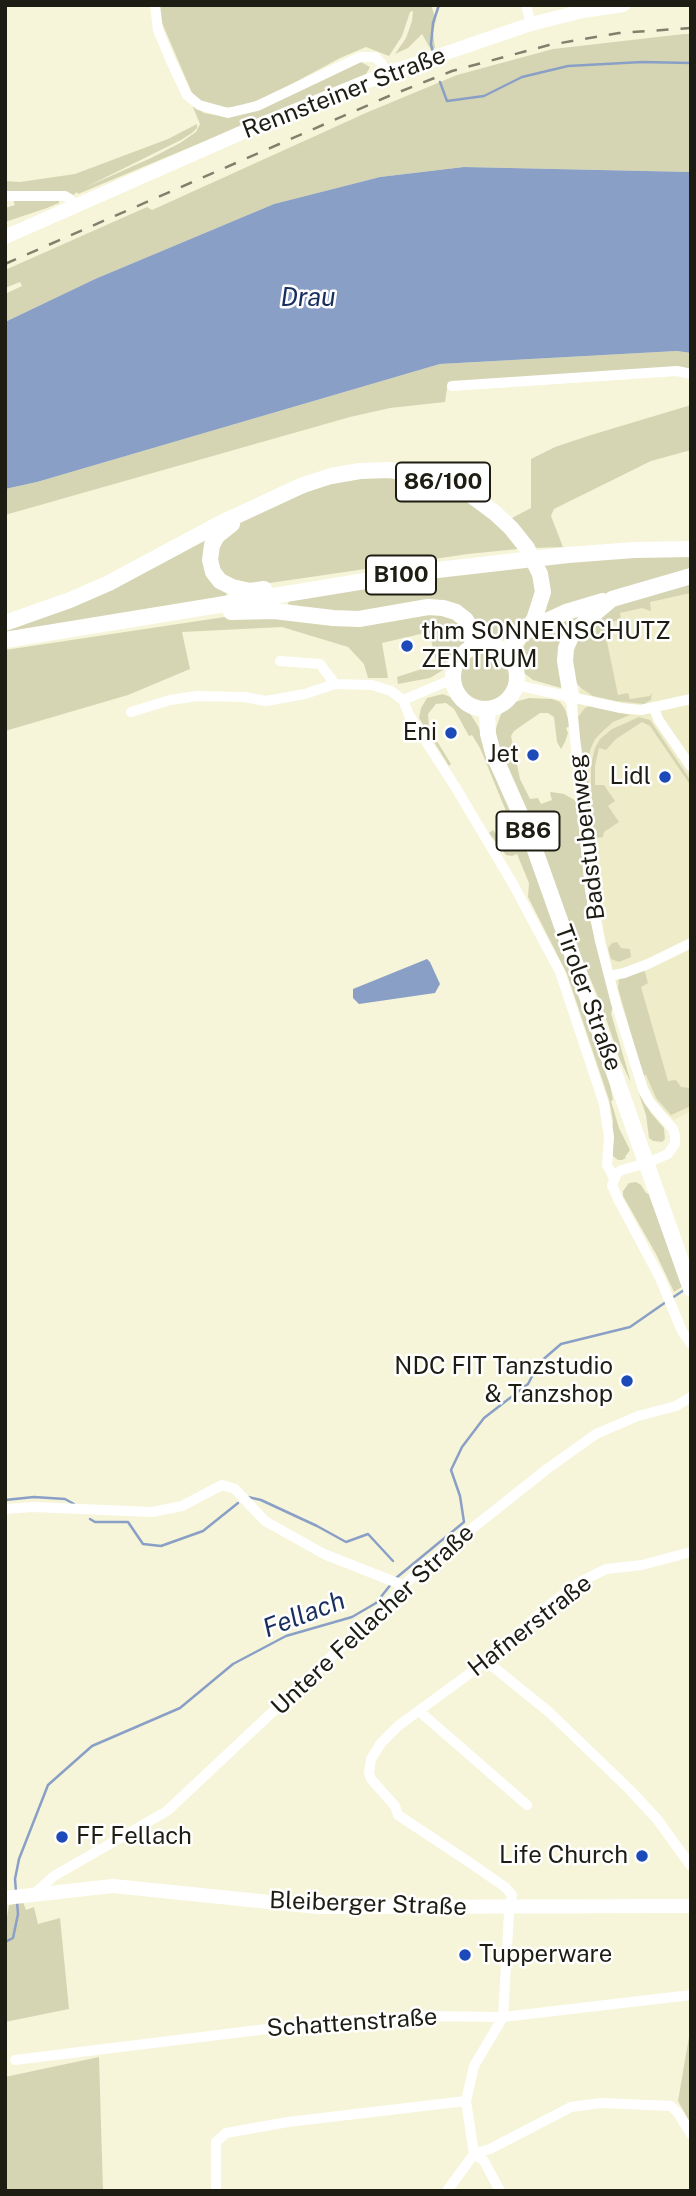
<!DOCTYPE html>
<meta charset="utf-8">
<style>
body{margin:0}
#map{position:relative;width:696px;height:2196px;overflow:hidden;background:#f6f5d9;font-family:"Public Sans",sans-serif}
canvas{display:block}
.frame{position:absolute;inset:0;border:7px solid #1e1d13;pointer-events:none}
</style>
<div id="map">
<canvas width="696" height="2196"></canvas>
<div class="frame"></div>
</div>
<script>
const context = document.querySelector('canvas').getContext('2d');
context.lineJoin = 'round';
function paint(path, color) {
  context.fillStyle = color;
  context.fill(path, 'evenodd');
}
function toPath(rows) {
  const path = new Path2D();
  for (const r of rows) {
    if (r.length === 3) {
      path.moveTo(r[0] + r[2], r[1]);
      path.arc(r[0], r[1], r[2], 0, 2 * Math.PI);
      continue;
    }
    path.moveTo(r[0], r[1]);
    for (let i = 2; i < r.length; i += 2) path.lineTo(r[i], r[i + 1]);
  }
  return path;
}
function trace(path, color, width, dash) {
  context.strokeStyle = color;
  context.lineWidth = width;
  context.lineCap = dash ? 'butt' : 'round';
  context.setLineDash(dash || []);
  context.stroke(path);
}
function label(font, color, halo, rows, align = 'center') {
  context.font = font + ' "Public Sans",sans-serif';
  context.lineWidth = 5;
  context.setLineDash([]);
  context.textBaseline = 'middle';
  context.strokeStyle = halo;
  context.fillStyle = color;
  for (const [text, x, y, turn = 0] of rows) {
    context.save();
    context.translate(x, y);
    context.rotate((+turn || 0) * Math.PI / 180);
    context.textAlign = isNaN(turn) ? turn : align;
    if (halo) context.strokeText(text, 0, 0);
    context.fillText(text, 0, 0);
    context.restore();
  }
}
paint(toPath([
 [691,580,691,1111,674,1120,660,1108,649,1091,619,997,606,947,589,827,577,718,585,635,610,611]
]), '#efedc9');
paint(toPath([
 [159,5,431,5,436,20,433,33,435,48,431,50,422,34,408,48,395,54,406,38,412,21,413,11,410,12,402,36,389,56,366,47,340,58,266,98,237,107,218,108,203,103,192,93,162,23],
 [684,34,691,34,691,172,464,167,380,177,274,204,95,279,5,322,5,294,22,286,20,282,5,288,5,270,147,207,152,210,368,112,457,75,553,49],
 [361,62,370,67,366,74,78,194,77,192,71,197,5,194,5,181,20,182,75,174,168,139,197,124,197,128,192,133,181,140,84,188,151,158,180,143,196,132,200,124,192,105,204,113,225,117,262,109],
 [59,199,59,203,47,208,5,222,5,208,15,205,13,200],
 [677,351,691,353,691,370,448,382,445,402,390,408,350,417,5,515,5,489,37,482,440,364],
 [691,405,691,450,651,461,554,509,551,516,563,547,534,548,512,518,531,508,531,459,555,447,591,435],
 [377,476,416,481,458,496,481,510,508,534,518,549,468,554,249,586,225,577,217,567,217,546,226,533,243,521,285,500,332,483],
 [208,535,227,594,225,597,5,633,5,628],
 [691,556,691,572,541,619,543,564,605,557],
 [530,565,536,590,534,603,521,627,506,637,497,639,477,640,460,609,368,614,290,607,288,604,289,600,445,574],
 [691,580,691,593,650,602,651,611,642,608,620,613,621,620,610,622,611,625,604,627,618,695,628,693,630,699,650,696,652,693,651,700,644,704,616,701,593,696,581,688,576,683,568,661,578,632,610,607],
 [597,606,571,629,568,690,533,680,524,673,519,662,520,654,526,642,540,631],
 [431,609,459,618,466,636,463,646,448,667,430,678,398,684,397,677,437,664,429,632,382,643,388,678,368,678,364,664,348,647,282,627,182,632,190,669,128,695,5,731,5,650,238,615],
 [485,677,25],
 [443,694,455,699,471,715,478,726,522,830,609,1079,613,1100,611,1101,619,1128,630,1150,625,1157,626,1158,622,1160,618,1160,613,1156,611,1144,613,1121,609,1100,567,974,528,897,529,883,517,854,512,856,506,855,489,833,493,830,506,847,513,843,510,837,515,833,480,748,472,735,469,736,454,709,446,703,436,704,428,714,429,728,451,764,449,766,419,718,421,708,427,698],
 [529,698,552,699,560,702,565,709,570,726,566,728,568,733,565,742,561,749,557,742,554,717,548,713,540,713,514,731,511,736,520,779,530,799,538,798,541,804,552,800,550,793,551,792,564,794,578,802,588,912,613,1007,611,1013,631,1083,620,1060,601,1004,568,927,501,759,494,734,502,711,511,703],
 [589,706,630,715,613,722,604,730,595,739,590,750,588,766,590,826,586,797,586,771,579,735,578,717,585,708],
 [639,717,650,720,691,781,691,786,650,726,642,722,616,739,606,750,599,748,595,766,595,785,604,785,615,801,608,806,619,822,604,832,603,837,597,838,593,833,591,782,591,764,595,748,600,739,612,729],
 [617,942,621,948,630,949,631,957,619,962,611,959,608,948,612,943],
 [642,969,645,972,648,983,641,987,668,1081,676,1080,681,1087,691,1088,691,1106,671,1115,656,1098,646,1075,643,1076,618,988,619,979],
 [639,1094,651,1113,664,1128,665,1139,662,1142,653,1141,649,1138,646,1115],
 [636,1182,641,1185,646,1193,649,1194,664,1235,682,1287,674,1292,656,1254,623,1196,623,1191,629,1183],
 [23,1902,26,1910,34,1907,38,1924,60,1918,69,2009,5,2022,5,1930,9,1905],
 [690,2031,691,2031,691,2124,678,2101],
 [99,2057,103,2191,5,2191,5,2077]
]), '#d6d5b3');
paint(toPath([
 [464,167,691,172,691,353,677,351,440,364,37,482,5,489,5,322,95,279,274,204,380,177],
 [427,959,430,962,440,984,435,993,359,1004,353,998,353,989]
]), '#8a9fc6');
trace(toPath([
 [433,53,431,44,433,23,439,5],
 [440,82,447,101,484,96,522,77,568,66,642,62,691,63],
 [672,1298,684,1290],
 [248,1497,261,1500,317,1526,346,1542,368,1534,393,1561],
 [5,1500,34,1497,65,1499,74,1504],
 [90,1519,95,1522,128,1522,143,1544,161,1546,203,1531,238,1503],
 [396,1578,464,1522,460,1496,451,1470,462,1447,484,1418,528,1384,539,1363,561,1344,630,1327,666,1302],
 [16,1892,15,1879,19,1859,48,1785,92,1746,180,1708,233,1664,286,1636,352,1617,376,1603,392,1583],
 [5,1942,13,1938,18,1914,17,1902]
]), '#8a9fc6', 2.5);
trace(toPath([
 [155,5,158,30,171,61,187,95,199,105,228,113,257,106,360,57,375,57,382,64,385,74],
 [526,5,531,24],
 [5,196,65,196,70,199,72,206],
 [452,386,677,371,691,374],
 [280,661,320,664,335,684],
 [453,679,403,700,409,715,456,788,513,884,560,972,604,1104,609,1137,607,1165,614,1178],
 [516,685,621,708,641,710,691,699],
 [571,697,590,890,600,941,616,1003,643,1089,649,1101,673,1129,675,1136,675,1144,668,1154,647,1163,622,1170,617,1173,612,1185,618,1199,660,1278,682,1331,691,1344],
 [654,708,658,719,691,767],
 [131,712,170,700,197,696,244,697,266,701,305,694,335,684,372,685,391,691,403,700],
 [609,976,624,973,648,964,691,943],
 [5,1509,33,1507,152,1512,182,1506,222,1485,235,1489,265,1521,324,1554,405,1586],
 [488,1660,491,1665,549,1712,629,1789,657,1819,691,1866],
 [419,1711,527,1805],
 [35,1893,54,1876,167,1811,379,1612,416,1573,547,1469,596,1434,638,1416,676,1406,691,1397],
 [15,2060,299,2025,419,2016,503,2017,691,1995],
 [474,2154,490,2149,571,2107,601,2103,671,2106,678,2113,691,2134],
 [474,2154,484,2161,500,2191],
 [216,2191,216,2142,226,2133,288,2122,466,2101],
 [447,2191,474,2154,466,2101,474,2066,503,2017,509,1914,512,1895,505,1887,469,1862,398,1815,395,1806,371,1779,369,1773,371,1759,381,1743,398,1726,488,1660,552,1603,580,1582,606,1569,642,1565,691,1552]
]), '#fff', 10);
trace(toPath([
 [5,237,250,129,385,74,531,24,583,11,623,5],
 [5,1898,113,1886,318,1907,691,1906]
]), '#fff', 14);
trace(toPath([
 [232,524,217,536,212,545,210,560,213,572,220,581,232,587,250,591,264,589],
 [231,612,274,611,333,618,359,619,428,607,443,608,456,612,466,620,472,631,473,647],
 [5,623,70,600,109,583,221,523,303,485,331,476,360,471,390,470,421,475,447,483,471,495,495,513,511,528,527,548,540,574,543,592,534,620,506,652],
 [527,630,566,612,603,601],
 [5,640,420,572,568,555,634,550,691,549],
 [485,677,32],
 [571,697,565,661,566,648,573,632,612,599,691,576],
 [487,709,488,734,493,753,530,836,691,1289]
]), '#fff', 16);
trace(toPath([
 [5,264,389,96,452,71,549,45,619,33,691,28]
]), '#81806d', 2.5, [12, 12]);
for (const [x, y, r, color] of [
 [407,646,7,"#1c4ab8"],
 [451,733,7,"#1c4ab8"],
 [533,755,7,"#1c4ab8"],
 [665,777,7,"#1c4ab8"],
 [627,1381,7,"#1c4ab8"],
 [62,1837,7,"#1c4ab8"],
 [642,1856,7,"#1c4ab8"],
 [465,1955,7,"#1c4ab8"]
]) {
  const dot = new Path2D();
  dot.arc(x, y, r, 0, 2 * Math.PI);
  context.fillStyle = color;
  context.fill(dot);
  trace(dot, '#fff', 2.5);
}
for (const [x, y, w] of [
 [443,482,94],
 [401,575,70],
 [528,831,63]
]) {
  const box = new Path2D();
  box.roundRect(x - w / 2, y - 19.5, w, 39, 5);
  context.fillStyle = '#fff';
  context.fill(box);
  trace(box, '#1e1d13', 2);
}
label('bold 23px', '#1e1d13', null, [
 ["86/100",443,482],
 ["B100",401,575],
 ["B86",528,831]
]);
label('24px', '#1e1d13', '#fff', [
 ["Rennsteiner Straße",344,93,-21],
 ["Badstubenweg",587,837,-97],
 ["Tiroler Straße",588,998,70],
 ["Untere Fellacher Straße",373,1620,-43],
 ["Hafnerstraße",530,1626,-38],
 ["Bleiberger Straße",368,1904,2],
 ["Schattenstraße",352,2023,-4]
]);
label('24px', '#1e1d13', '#fff', [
 ["thm SONNENSCHUTZ",421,632,"left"],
 ["ZENTRUM",421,660,"left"],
 ["Eni",437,733],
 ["Jet",519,755],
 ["Lidl",651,777],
 ["NDC FIT Tanzstudio",613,1367],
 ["& Tanzshop",613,1395],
 ["FF Fellach",76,1837,"left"],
 ["Life Church",628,1856],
 ["Tupperware",479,1955,"left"]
], 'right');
label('italic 26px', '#172e5f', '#fff', [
 ["Drau",308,298],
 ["Fellach",304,1615,-21]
]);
</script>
